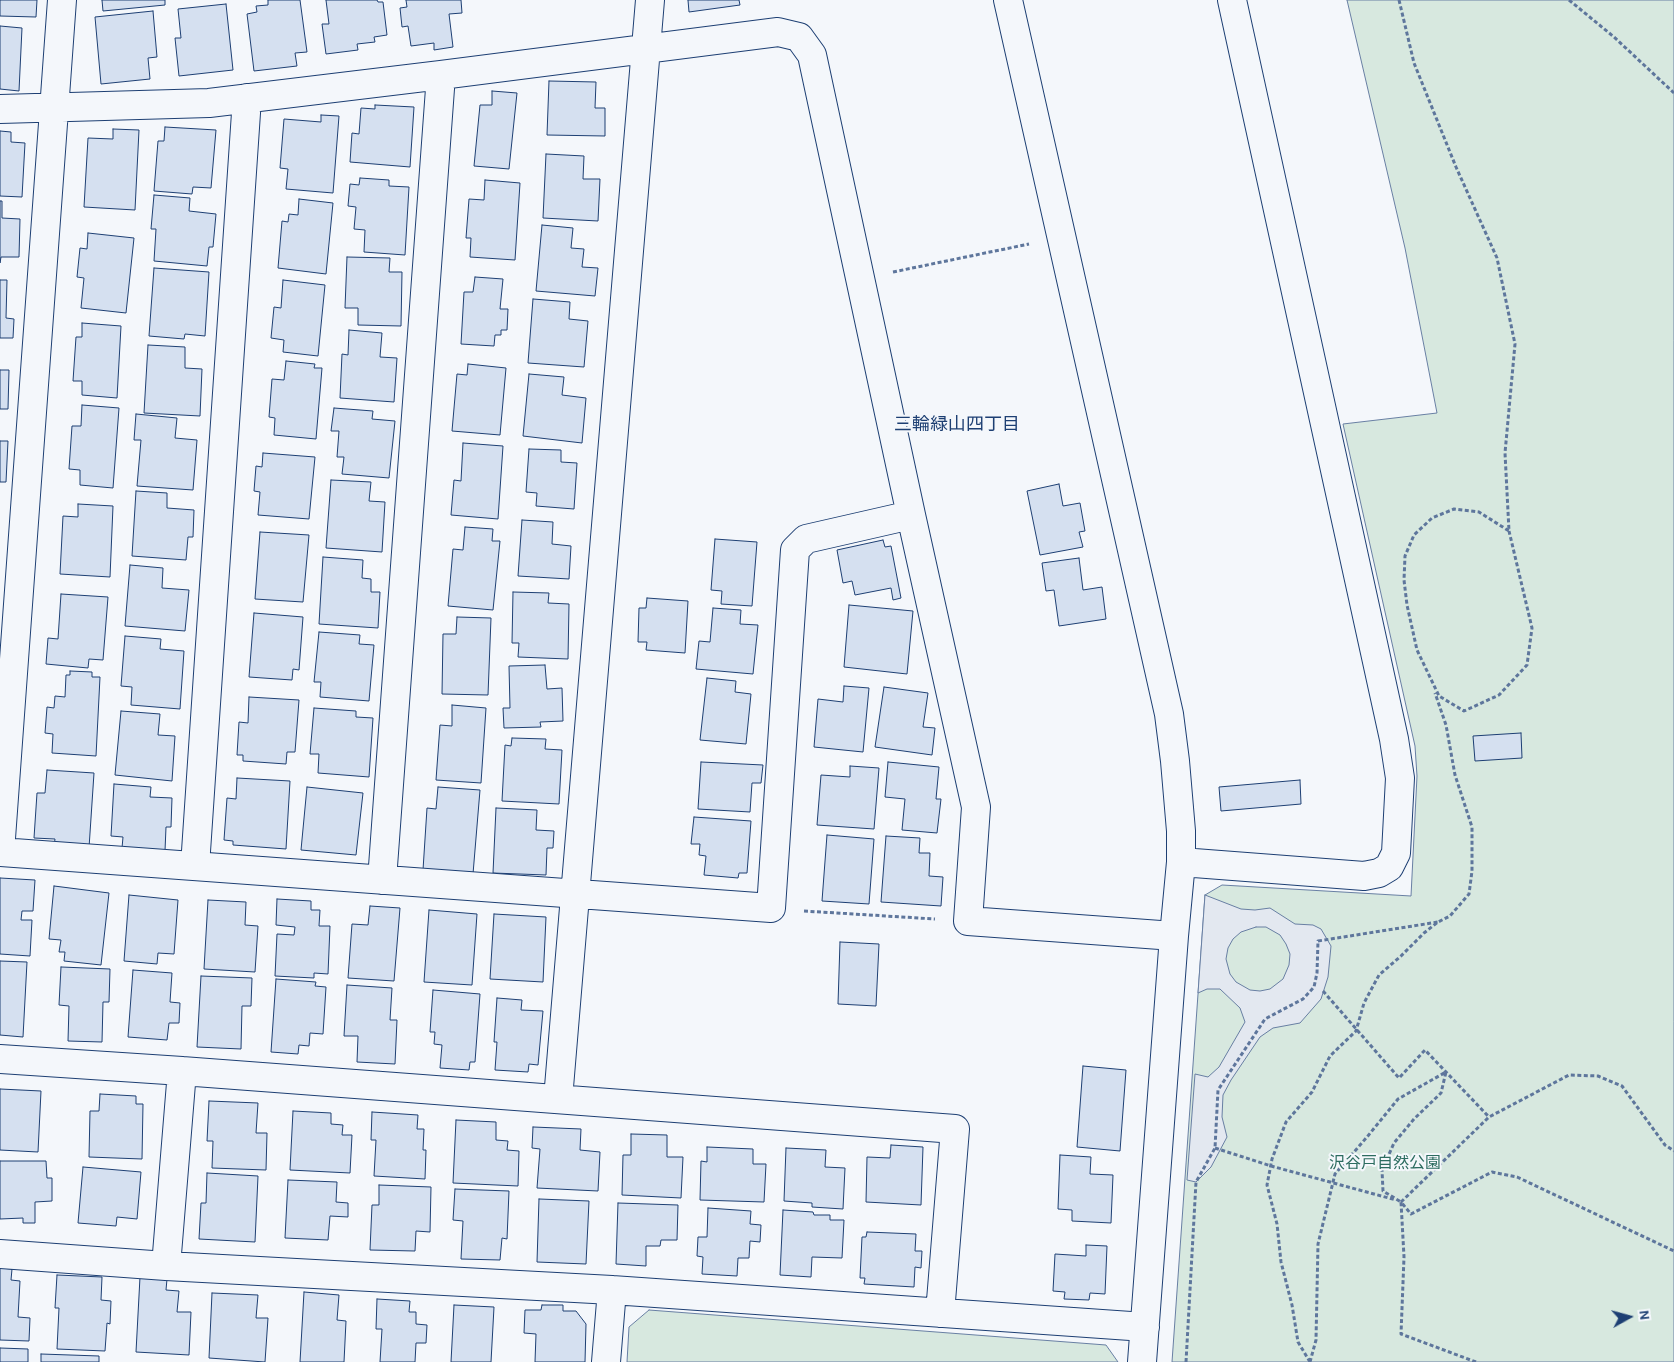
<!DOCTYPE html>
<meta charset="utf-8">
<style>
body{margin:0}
#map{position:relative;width:1674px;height:1362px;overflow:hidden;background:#f4f7fb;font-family:Karla,sans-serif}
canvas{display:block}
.north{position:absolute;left:1604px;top:1292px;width:50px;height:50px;-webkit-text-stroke:4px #f4f7fb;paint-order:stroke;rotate:83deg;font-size:14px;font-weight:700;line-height:20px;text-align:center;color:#1d3f73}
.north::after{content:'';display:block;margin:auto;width:18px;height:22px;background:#1d3f73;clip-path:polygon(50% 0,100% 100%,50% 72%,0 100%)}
</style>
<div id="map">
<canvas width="1674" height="1362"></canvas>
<div class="north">N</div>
</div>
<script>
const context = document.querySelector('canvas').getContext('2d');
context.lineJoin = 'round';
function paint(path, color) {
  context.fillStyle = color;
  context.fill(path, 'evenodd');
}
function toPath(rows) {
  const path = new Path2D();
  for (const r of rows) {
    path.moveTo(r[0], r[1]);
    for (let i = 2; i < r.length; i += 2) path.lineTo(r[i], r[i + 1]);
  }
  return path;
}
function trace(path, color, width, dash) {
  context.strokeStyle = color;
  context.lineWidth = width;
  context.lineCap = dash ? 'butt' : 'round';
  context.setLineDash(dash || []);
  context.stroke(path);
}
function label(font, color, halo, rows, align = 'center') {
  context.font = font + ' Karla,"Noto Sans JP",sans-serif';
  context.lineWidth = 4;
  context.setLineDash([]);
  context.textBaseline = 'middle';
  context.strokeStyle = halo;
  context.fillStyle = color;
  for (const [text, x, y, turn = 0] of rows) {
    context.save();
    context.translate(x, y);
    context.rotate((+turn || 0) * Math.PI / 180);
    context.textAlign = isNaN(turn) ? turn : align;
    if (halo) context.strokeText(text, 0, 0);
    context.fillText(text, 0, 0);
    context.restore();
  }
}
const green = toPath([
 [1347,0,1674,0,1674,1362,1172,1362,1205,895,1222,885,1411,896,1417,776,1415,746,1343,424,1437,413,1405,248,1347,0],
 [649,1310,1106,1345,1118,1362,627,1362,629,1327,649,1310]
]);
paint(green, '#d7e8df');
trace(green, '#687fa3', 1);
const parking = toPath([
 [1205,895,1241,909,1255,910,1270,908,1295,924,1313,925,1321,929,1331,946,1328,977,1321,999,1300,1023,1273,1028,1260,1037,1231,1080,1223,1095,1222,1117,1227,1137,1211,1167,1196,1182,1187,1180,1195,1074,1208,1077,1219,1067,1245,1022,1240,1008,1220,989,1207,989,1198,993,1205,895],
 [1256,927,1266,927,1280,935,1286,944,1290,954,1289,965,1283,979,1270,989,1260,991,1250,990,1236,982,1230,974,1226,959,1228,948,1233,939,1241,932,1256,927]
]);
paint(parking, '#e3e8f0');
trace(parking, '#687fa3', 1);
const building = toPath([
 [0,0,37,0,36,17,0,16,0,0],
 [102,0,165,0,165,5,103,11,102,0],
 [268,0,300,0,307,52,295,53,297,66,254,71,247,14,257,12,256,6,268,5,268,0],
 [326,0,377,0,378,2,383,2,387,35,374,37,375,42,357,44,358,50,326,54,322,24,329,24,326,0],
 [406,0,461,0,462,13,449,14,453,47,434,50,434,43,411,46,408,26,402,27,400,8,407,7,406,0],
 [688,0,739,0,740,5,689,12,688,0],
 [226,4,233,70,179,76,175,38,181,38,178,9,226,4],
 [153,11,157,57,148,58,150,79,101,84,95,17,153,11],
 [0,26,22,28,19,91,0,89,0,26],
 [549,81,596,82,595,108,605,108,605,136,547,135,549,81],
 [492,91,517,93,509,169,474,166,480,105,492,105,492,91],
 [375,105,414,107,410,167,350,162,352,133,359,134,361,108,375,109,375,105],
 [321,115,339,116,333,193,286,189,288,169,280,168,284,119,321,122,321,115],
 [165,127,216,130,211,188,193,187,192,194,154,191,158,141,164,141,165,127],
 [113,129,139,130,135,210,84,207,88,138,113,139,113,129],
 [0,131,11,132,11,142,25,143,22,197,0,196,0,131],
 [546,154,584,156,583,179,600,179,598,221,543,218,546,154],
 [360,178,389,180,389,186,409,187,405,255,364,252,365,230,354,229,356,207,348,206,350,184,359,185,360,178],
 [485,180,520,183,515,260,470,257,471,238,466,238,469,199,484,200,485,180],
 [154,195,190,198,189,211,216,214,213,247,209,247,207,266,154,261,156,229,151,229,154,195],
 [299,199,333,203,326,274,278,268,282,221,288,222,289,214,298,215,299,199],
 [0,201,2,201,2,218,20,219,19,257,1,257,0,263,0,201],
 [542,225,573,228,571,248,584,249,582,267,598,268,595,296,536,291,542,225],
 [88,233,134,238,126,313,81,308,84,278,77,277,80,248,87,249,88,233],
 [347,257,390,258,389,272,402,272,401,326,358,325,358,308,345,308,347,257],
 [154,268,209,272,205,336,185,334,184,339,149,336,154,268],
 [475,277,503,279,500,309,508,309,507,330,501,330,501,335,495,335,494,346,461,344,464,292,473,292,475,277],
 [0,280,7,280,6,318,14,319,13,338,0,338,0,280],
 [283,280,325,285,318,356,283,352,284,340,271,338,274,307,281,308,283,280],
 [533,299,570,302,569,319,588,321,584,367,528,363,533,299],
 [82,323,121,326,117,398,82,395,82,381,73,381,76,337,82,337,82,323],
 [349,330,382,333,380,357,397,358,394,402,340,398,342,354,348,355,349,330],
 [148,345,185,347,185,368,202,369,200,416,144,413,148,345],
 [286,361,315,364,314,368,322,368,316,439,274,435,275,418,269,417,272,379,284,380,286,361],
 [468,364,506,368,500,435,452,431,457,374,467,375,468,364],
 [0,370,9,370,8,409,0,409,0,370],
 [529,374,564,377,562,395,586,398,582,443,523,436,529,374],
 [82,405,119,408,113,488,80,485,80,470,69,469,72,426,81,426,82,405],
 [334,408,373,411,372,419,395,421,389,478,342,474,344,457,337,457,339,431,331,431,334,408],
 [136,414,177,418,175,438,197,440,193,490,137,486,141,440,134,440,136,414],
 [0,441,8,441,6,482,0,482,0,441],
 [463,443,503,446,498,519,451,515,454,480,461,481,463,443],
 [529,449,561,450,561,462,577,463,574,509,536,506,537,493,526,492,529,449],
 [263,453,315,457,309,519,258,515,260,492,254,491,256,466,262,467,263,453],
 [331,480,371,482,369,501,385,502,382,552,326,548,331,480],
 [1059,484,1063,506,1080,503,1085,531,1079,532,1083,547,1040,555,1027,491,1059,484],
 [136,491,167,493,167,508,194,510,193,537,188,537,186,560,132,556,136,491],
 [78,504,113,506,110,577,60,574,63,516,78,517,78,504],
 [522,520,553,522,552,544,571,546,569,579,518,576,522,520],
 [465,527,493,529,492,541,500,541,493,610,448,606,453,549,463,550,465,527],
 [260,532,309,535,303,602,255,599,260,532],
 [715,539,757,542,752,606,721,604,722,591,711,590,715,539],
 [883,540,885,547,891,546,901,598,893,600,891,588,855,595,852,581,843,583,837,550,883,540],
 [323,557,363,560,362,578,371,579,371,592,380,592,378,628,319,624,323,557],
 [1079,558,1083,590,1102,587,1106,619,1059,626,1054,590,1046,591,1042,563,1079,558],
 [130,565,163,568,162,588,189,590,185,631,125,626,130,565],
 [513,592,549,593,548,603,569,604,568,659,518,657,519,643,512,643,513,592],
 [61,594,108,597,103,660,89,659,88,668,46,664,48,638,58,639,61,594],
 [647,598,688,601,685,653,646,650,647,642,638,642,639,608,646,608,647,598],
 [849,605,913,611,907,674,844,667,849,605],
 [713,608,741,610,740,624,758,625,753,674,696,669,699,641,710,642,713,608],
 [254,613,303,617,299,670,293,669,292,680,249,677,254,613],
 [457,617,491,618,488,695,442,694,443,634,456,634,457,617],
 [319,632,360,635,359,644,374,645,369,701,320,697,321,682,314,682,319,632],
 [125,636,161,639,160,649,184,651,180,709,131,705,132,687,121,686,125,636],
 [545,665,547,689,562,688,563,721,540,722,541,727,504,728,503,708,510,708,509,666,545,665],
 [70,671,92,672,92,677,100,677,96,756,52,753,53,734,45,733,47,707,54,708,55,696,65,697,66,675,70,675,70,671],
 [707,678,736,681,735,692,751,694,746,744,700,740,707,678],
 [844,686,869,688,863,752,814,747,818,699,843,702,844,686],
 [884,687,928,693,923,727,935,728,932,755,875,747,884,687],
 [249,697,299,700,295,752,287,752,286,764,243,761,243,755,237,755,239,722,248,723,249,697],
 [452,705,486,708,481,783,436,780,440,725,452,726,452,705],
 [314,708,356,711,356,717,373,718,369,777,318,773,319,754,310,754,314,708],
 [121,711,160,714,158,735,175,736,172,781,115,775,121,711],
 [1521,733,1522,758,1475,761,1473,736,1521,733],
 [512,738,546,739,545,749,562,750,559,804,502,801,505,745,511,746,512,738],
 [701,762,763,765,761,783,752,783,750,812,698,809,701,762],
 [888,762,939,767,936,799,941,799,937,833,902,830,905,799,885,797,888,762],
 [850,766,879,768,874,829,817,825,821,775,850,777,850,766],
 [47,770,94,773,89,848,54,846,55,839,34,838,37,793,45,793,47,770],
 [237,778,290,781,286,849,233,845,233,841,224,840,227,798,236,799,237,778],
 [1300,780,1301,804,1221,811,1219,787,1300,780],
 [114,784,151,787,150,797,172,798,171,827,166,827,165,851,122,848,123,837,111,836,114,784],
 [307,787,363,793,356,855,301,850,307,787],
 [438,787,480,790,473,874,423,870,427,808,436,809,438,787],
 [496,808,537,810,536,830,554,831,553,848,547,848,546,875,493,873,496,808],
 [694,817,751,821,747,873,739,873,738,878,704,875,706,856,699,855,700,844,691,844,694,817],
 [827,835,874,839,869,904,822,901,827,835],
 [886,836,920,838,919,853,930,853,929,876,943,877,941,906,881,902,886,836],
 [0,878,35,880,33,911,22,911,21,920,32,920,30,956,0,954,0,878],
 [54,886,109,893,101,965,64,961,65,952,59,952,61,940,49,939,54,886],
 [129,895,178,900,174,954,158,953,157,964,124,961,129,895],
 [277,899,311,901,311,910,320,910,319,926,330,926,328,974,314,973,314,978,275,976,277,934,294,935,295,927,276,925,277,899],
 [208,900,246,902,245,925,258,926,255,972,204,969,208,900],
 [370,906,400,908,394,981,348,978,352,924,368,925,370,906],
 [429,910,477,914,472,985,424,982,429,910],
 [494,914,546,917,543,982,490,979,494,914],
 [840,942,879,944,876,1006,838,1004,840,942],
 [0,961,27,962,23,1037,0,1035,0,961],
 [61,967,110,969,109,1002,103,1002,102,1042,68,1041,69,1006,59,1005,61,967],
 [133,970,172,973,170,1002,180,1003,179,1023,169,1023,167,1040,128,1037,133,970],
 [201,976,252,978,251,1006,242,1006,241,1049,197,1047,201,976],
 [276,979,316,982,315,986,326,987,323,1034,310,1033,309,1046,299,1045,298,1054,271,1052,276,979],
 [347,985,392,988,390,1020,397,1020,395,1064,357,1062,358,1036,344,1036,347,985],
 [433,990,480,994,475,1062,470,1062,469,1070,440,1068,442,1045,434,1044,435,1032,430,1032,433,990],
 [497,998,522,1000,521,1010,543,1011,538,1065,529,1064,528,1072,495,1070,497,1042,494,1042,497,998],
 [1083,1066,1126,1070,1120,1151,1077,1147,1083,1066],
 [0,1089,41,1091,38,1152,0,1150,0,1089],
 [100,1094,136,1096,136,1104,143,1104,142,1159,89,1157,90,1111,99,1111,100,1094],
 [209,1101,258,1103,256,1133,267,1133,266,1170,212,1168,213,1141,207,1141,209,1101],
 [293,1111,331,1113,331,1124,343,1125,342,1135,352,1135,350,1173,290,1170,293,1111],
 [372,1112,418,1115,417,1129,424,1129,423,1150,426,1150,425,1179,374,1176,376,1140,371,1140,372,1112],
 [456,1120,496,1122,496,1140,508,1141,507,1150,519,1151,518,1186,453,1183,456,1120],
 [533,1127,581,1129,580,1150,600,1152,598,1191,537,1188,540,1149,532,1148,533,1127],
 [631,1134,667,1135,667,1157,683,1157,681,1198,622,1195,623,1155,631,1155,631,1134],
 [891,1145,923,1147,921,1205,866,1202,867,1157,890,1158,891,1145],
 [707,1147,753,1149,753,1164,766,1164,764,1202,700,1200,701,1161,707,1162,707,1147],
 [786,1148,826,1150,825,1167,845,1168,843,1209,812,1207,812,1203,784,1201,786,1148],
 [1060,1155,1091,1157,1090,1174,1113,1175,1111,1223,1072,1221,1072,1210,1058,1209,1060,1155],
 [0,1161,46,1161,47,1178,52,1178,52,1201,35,1202,35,1223,23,1223,23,1218,0,1219,0,1161],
 [83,1167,141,1172,137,1219,117,1217,116,1226,78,1223,83,1167],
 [207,1173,258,1176,255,1242,199,1239,201,1203,206,1203,207,1173],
 [288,1180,337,1182,336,1202,348,1203,348,1217,330,1216,328,1240,285,1238,288,1180],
 [379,1185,431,1187,430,1232,416,1231,415,1251,370,1250,372,1205,379,1205,379,1185],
 [455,1189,509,1191,507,1239,502,1238,500,1260,461,1259,463,1221,453,1220,455,1189],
 [539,1199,589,1201,586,1264,537,1262,539,1199],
 [618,1203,678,1205,677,1240,661,1240,660,1246,646,1246,646,1266,616,1264,618,1203],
 [708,1208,751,1211,750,1224,761,1225,760,1242,750,1241,749,1258,738,1258,737,1276,702,1274,703,1257,697,1256,698,1237,707,1237,708,1208],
 [783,1210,813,1212,814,1215,830,1215,830,1220,844,1220,842,1258,812,1257,811,1277,780,1275,783,1210],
 [867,1232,916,1234,915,1251,922,1251,921,1268,915,1267,914,1287,864,1284,865,1278,860,1278,862,1237,866,1237,867,1232],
 [1086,1245,1107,1246,1105,1294,1090,1293,1089,1300,1064,1299,1065,1292,1053,1291,1055,1254,1086,1256,1086,1245],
 [0,1268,12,1269,11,1280,20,1281,18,1317,30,1318,29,1341,0,1340,0,1268],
 [57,1275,102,1277,101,1300,111,1301,110,1324,107,1323,105,1351,57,1349,59,1308,55,1308,57,1275],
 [140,1277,167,1279,166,1290,179,1291,177,1312,191,1312,189,1355,136,1352,140,1277],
 [304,1292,339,1295,337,1320,346,1321,344,1362,300,1362,304,1292],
 [212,1293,258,1295,256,1318,268,1318,265,1362,209,1358,212,1293],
 [377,1299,410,1301,409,1312,416,1312,416,1324,427,1325,426,1343,416,1343,415,1362,380,1362,382,1329,376,1329,377,1299],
 [454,1305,494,1307,491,1362,451,1362,454,1305],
 [542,1305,563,1305,563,1311,576,1311,586,1324,585,1362,535,1362,536,1334,524,1333,525,1310,541,1310,542,1305],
 [0,1348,28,1349,28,1362,0,1362,0,1348],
 [41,1354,99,1356,99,1362,41,1362,41,1354]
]);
paint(building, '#d5e0f0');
trace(building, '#1d3f73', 1);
const minor = toPath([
 [1008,0,1169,714,1175,761,1181,831,1181,862,1174,936,1142,1362],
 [0,109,209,103,441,75,778,32,799,37,812,55,911,515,976,807,968,921,1174,936],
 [0,852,771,908,795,550,806,539,911,515],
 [0,852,62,0],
 [1181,862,1364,876,1379,873,1389,867,1396,853,1400,778,1394,739,1232,0],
 [195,866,247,98],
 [382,880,441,75],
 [0,1059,182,1071,955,1129,940,1313],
 [558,1099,650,0],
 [0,1254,166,1266,612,1290,1145,1327],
 [166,1266,182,1071],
 [606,1362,612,1290]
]);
trace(minor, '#1d3f73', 30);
trace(toPath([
 [1399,0,1414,63,1456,167,1497,258,1515,344,1505,453,1509,531,1479,512,1454,509,1432,518,1414,535,1405,556,1404,580,1407,605,1417,650,1439,696,1464,711,1499,695,1527,665,1532,628,1509,531],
 [1569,0,1614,37,1674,93],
 [893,272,1029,244],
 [804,911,935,919],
 [1323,991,1399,1078,1425,1050,1489,1117],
 [1215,1148,1271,1166,1396,1200],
 [1401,1202,1489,1117,1569,1075,1598,1076,1622,1086,1665,1145,1674,1151],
 [1186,1362,1196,1182,1215,1148,1218,1090,1265,1019,1303,999,1314,987,1317,973,1318,941,1438,922],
 [1310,1362,1298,1342,1292,1305,1281,1262,1277,1224,1267,1185,1272,1159,1286,1122,1312,1092,1330,1056,1356,1031,1364,1003,1379,975,1401,956,1424,933,1438,922,1450,916,1469,894,1472,871,1472,827,1455,775,1446,725,1435,693],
 [1310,1362,1316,1340,1318,1244,1335,1174,1367,1137,1398,1099,1446,1072,1441,1093,1414,1119,1394,1143,1382,1170,1383,1191,1401,1202],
 [1476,1362,1401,1334,1404,1257,1401,1202,1411,1214,1492,1172,1517,1177,1674,1251]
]), '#5e769c', 3, [4, 2.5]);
trace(minor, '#f4f7fb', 28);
label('16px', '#2c6c60', '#f4f7fb', [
 ["沢谷戸自然公園",1385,1163]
]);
label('18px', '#1d3f73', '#f4f7fb', [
 ["三輪緑山四丁目",957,425]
]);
</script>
